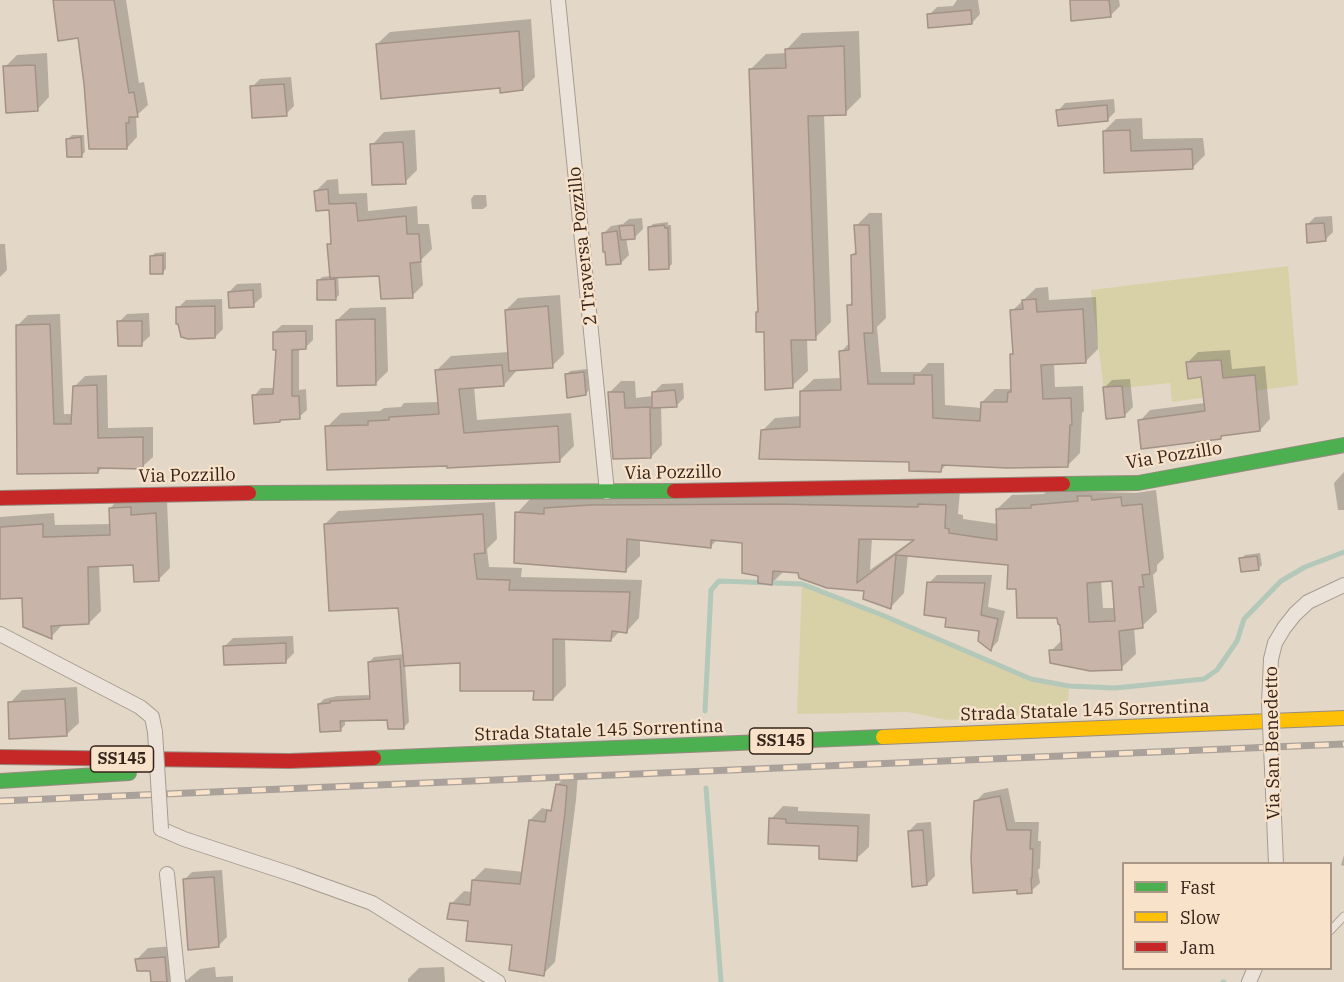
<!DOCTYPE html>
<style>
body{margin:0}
#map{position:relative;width:1344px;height:982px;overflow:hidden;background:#e3d7c7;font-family:"IBM Plex Serif",serif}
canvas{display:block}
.legend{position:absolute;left:1122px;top:862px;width:210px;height:108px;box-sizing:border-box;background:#f8e3ca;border:2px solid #aa9684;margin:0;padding:8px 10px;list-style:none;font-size:18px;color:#36231a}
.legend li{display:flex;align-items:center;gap:12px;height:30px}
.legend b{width:30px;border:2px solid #aa9684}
</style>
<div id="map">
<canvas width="1344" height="982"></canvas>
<ul class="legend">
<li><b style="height:8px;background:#4caf50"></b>Fast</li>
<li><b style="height:8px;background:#ffc107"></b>Slow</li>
<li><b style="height:8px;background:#c62828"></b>Jam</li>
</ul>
</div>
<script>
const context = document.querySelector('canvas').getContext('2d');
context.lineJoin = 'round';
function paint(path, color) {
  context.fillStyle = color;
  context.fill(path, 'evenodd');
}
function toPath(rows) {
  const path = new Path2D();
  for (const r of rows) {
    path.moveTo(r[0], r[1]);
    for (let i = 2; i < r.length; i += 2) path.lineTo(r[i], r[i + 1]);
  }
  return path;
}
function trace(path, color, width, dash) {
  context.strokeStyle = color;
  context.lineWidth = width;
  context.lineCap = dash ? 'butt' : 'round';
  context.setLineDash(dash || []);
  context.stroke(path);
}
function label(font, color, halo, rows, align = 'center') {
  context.font = font + ' "IBM Plex Serif",serif';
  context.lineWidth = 4.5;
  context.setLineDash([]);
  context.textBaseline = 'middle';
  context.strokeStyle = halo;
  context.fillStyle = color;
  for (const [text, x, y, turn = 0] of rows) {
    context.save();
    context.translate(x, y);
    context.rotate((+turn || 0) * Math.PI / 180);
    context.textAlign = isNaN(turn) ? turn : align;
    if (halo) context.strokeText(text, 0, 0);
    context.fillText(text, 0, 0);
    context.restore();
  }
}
paint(toPath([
 [1288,266,1298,385,1172,402,1170,383,1104,390,1091,290],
 [802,584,882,615,1031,679,1069,686,1067,713,947,720,908,712,797,714]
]), '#d8d1a8');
paint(toPath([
 [54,0,126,0,139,83,144,82,148,105,136,116,137,137,127,148,86,84,79,36],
 [957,0,978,0,980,14,972,23,929,15,937,7,953,6],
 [1071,0,1119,0,1120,6,1110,16],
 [531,19,535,77,523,89,502,86,377,44,390,32],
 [859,31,861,97,845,113,824,114,831,322,815,338,807,338,808,371,792,386,757,313,759,310,750,70,766,54,787,53,787,49,802,33],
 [47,53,49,97,37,110,5,67,17,55],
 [291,77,294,106,286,114,252,87,260,79],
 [1114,99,1115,112,1107,120,1058,111,1065,103],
 [1142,118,1143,139,1203,138,1205,155,1193,167,1106,172,1104,131,1116,119],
 [415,130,417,170,405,182,372,145,384,132],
 [72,135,84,135,85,152,81,156,68,139],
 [338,179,339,194,367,193,368,211,417,206,418,224,429,224,432,249,421,260,423,285,412,296,381,274,338,276,339,295,336,298,318,281,322,277,331,276,329,245,332,241,330,208,316,191,327,180],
 [474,195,486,195,487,206,483,209,472,209,471,199],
 [869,213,882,213,886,318,877,327,881,372,920,372,928,363,944,363,945,405,982,408,982,402,995,389,1013,389,1012,355,1014,353,1012,311,1036,288,1048,287,1049,300,1096,297,1098,349,1085,362,1054,363,1055,387,1083,386,1084,411,1082,413,1080,453,1067,466,948,463,941,470,911,460,762,431,775,418,801,416,801,391,814,379,842,378,841,352,850,342,849,305,854,300,852,255,858,250,856,226],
 [1332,216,1333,232,1325,240,1307,225,1315,217],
 [642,218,643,229,635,237,626,238,629,255,621,263,603,234,611,226,623,224,629,219],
 [668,222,668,225,671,225,672,264,668,268,650,227,653,224],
 [0,244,5,244,7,270,0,277],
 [166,252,166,269,163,272,151,257,155,253],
 [261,283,262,297,253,305,229,292,237,284],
 [560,295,564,354,552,366,518,369,504,385,474,387,477,420,571,413,574,446,560,460,327,427,341,413,380,411,384,408,401,407,404,403,439,402,437,370,451,356,509,352,506,310,518,298],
 [222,299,223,329,215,337,178,308,186,300],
 [386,307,388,371,376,383,337,320,350,308],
 [149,313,150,336,141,344,119,322,127,314],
 [60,314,64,414,73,414,75,386,85,376,107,375,108,428,153,427,153,457,142,467,103,467,98,472,19,472,17,326,28,315],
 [282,325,313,325,313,340,305,348,299,348,299,390,306,389,307,410,299,417,254,396,261,388,275,388,278,348,274,332],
 [1230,350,1232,369,1265,366,1270,419,1260,430,1224,434,1220,438,1140,421,1150,410,1205,403,1203,376,1188,362,1198,352],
 [587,369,589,390,586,394,566,375,570,371],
 [1130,379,1133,407,1125,415,1104,388,1112,380],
 [621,381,635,381,636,398,653,396,654,392,662,384,683,383,684,398,676,406,661,406,662,445,651,457,609,393],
 [1344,472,1344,510,1338,510,1334,483],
 [1156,490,1164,558,1157,565,1157,571,1153,575,1157,612,1142,626,1134,627,1136,654,1121,668,1051,651,1063,639,1058,616,1017,588,1010,564,908,554,904,593,890,608,866,590,800,571,785,570,772,583,759,575,743,541,718,539,711,546,640,539,640,556,626,570,517,513,531,498,960,491,958,514,963,515,963,519,998,524,997,509,1012,495,1044,494,1047,491,1136,493],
 [872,538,914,539,870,570],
 [1114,579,1115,608,1103,608,1101,580],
 [122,496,167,502,170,568,158,580,134,564,99,565,101,611,89,623,63,624,51,637,24,596,0,568,0,517,54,513,55,525,111,524,110,508],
 [495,502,497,539,487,549,489,567,522,568,521,577,642,580,639,618,627,631,620,631,611,640,565,638,566,686,553,699,461,661,405,664,409,722,404,727,389,718,345,719,345,725,340,730,319,704,324,699,337,696,371,695,369,662,374,657,404,654,399,606,325,524,338,511],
 [1260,553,1262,565,1258,569,1241,559,1245,555],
 [937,575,992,575,988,607,1005,611,998,641,991,649,981,630,948,617,929,583],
 [293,636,294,653,286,661,225,646,233,638],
 [77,687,79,723,66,735,10,703,22,690],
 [569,773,578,774,576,800,555,962,543,974,514,944,470,919,451,904,464,891,472,892,473,880,485,868,524,872,530,820,542,808,550,810,554,806,557,785],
 [1008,788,1015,822,1039,822,1038,841,1041,841,1040,868,1038,870,1040,883,1031,891,1018,889,975,802,984,793],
 [783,806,798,807,798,811,870,814,869,847,856,859,821,844,771,819],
 [931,822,935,876,927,884,909,831,917,823],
 [1344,855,1344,866,1341,865],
 [222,870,227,937,219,945,184,880,192,872],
 [176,946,181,976,187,980,200,969,215,967,216,977,233,976,233,982,152,982,151,970,137,959,148,948],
 [444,967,445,982,408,982,408,979,419,968]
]), '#0003');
trace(toPath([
 [705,711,711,590,719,581,802,584,882,615,1031,679,1069,686,1115,688,1204,679,1217,670,1237,641,1244,619,1281,581,1305,567,1344,552],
 [706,788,721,982],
 [1223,982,1224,982]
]), '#b3c8b8', 5);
const building = toPath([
 [53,0,114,0,129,93,134,92,138,117,129,117,129,123,126,123,127,149,89,149,84,84,78,38,58,41,53,0],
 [1070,0,1109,0,1111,17,1071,21,1070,0],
 [971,10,972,24,928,28,927,14,971,10],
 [519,31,523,90,500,93,500,88,381,99,376,44,519,31],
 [844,46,846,115,808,116,816,340,791,340,793,388,765,390,764,332,756,332,756,312,758,312,749,69,786,68,785,49,844,46],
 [35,65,38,111,6,113,3,66,35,65],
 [284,84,287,116,252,118,250,86,284,84],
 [1107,105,1108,121,1058,126,1056,110,1107,105],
 [1130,130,1131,151,1192,149,1193,169,1104,173,1103,131,1130,130],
 [81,137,82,157,67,157,66,139,81,137],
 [403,142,406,184,372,185,370,144,403,142],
 [328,189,329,204,356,203,358,221,406,216,407,234,419,234,421,262,410,263,413,298,381,299,379,276,330,278,327,244,331,244,329,210,316,211,314,191,328,189],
 [1324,223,1326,241,1307,243,1306,224,1324,223],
 [634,225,635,239,621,240,619,226,634,225],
 [664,225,665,228,668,228,669,269,649,270,648,227,664,225],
 [854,225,869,225,873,333,864,333,868,384,914,384,914,375,932,375,933,418,980,421,981,402,1007,402,1008,392,1011,392,1010,354,1013,354,1010,310,1023,309,1022,300,1036,299,1037,312,1083,309,1086,363,1041,365,1043,399,1071,398,1072,425,1070,425,1068,467,1007,468,942,465,941,472,909,471,909,462,759,459,761,430,800,427,800,391,841,390,839,351,849,350,847,305,852,305,851,255,856,254,854,225],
 [617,231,621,264,606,265,605,252,603,252,602,233,617,231],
 [163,255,163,274,150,274,150,256,163,255],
 [335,279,336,300,317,300,317,280,335,279],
 [253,290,254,307,229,308,228,292,253,290],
 [215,306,215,338,188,339,181,337,178,324,176,324,176,307,215,306],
 [548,306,553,368,509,371,505,310,548,306],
 [375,319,376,385,337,386,336,320,375,319],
 [117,321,142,321,142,346,118,346,117,321],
 [50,324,54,424,71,424,73,386,97,385,98,438,143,437,143,469,98,468,98,473,17,474,16,325,50,324],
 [306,331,306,349,292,350,292,396,299,396,300,419,280,420,280,422,254,424,252,395,273,394,276,350,273,350,273,332,306,331],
 [1221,360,1223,378,1255,375,1260,431,1221,436,1221,439,1141,449,1138,420,1205,411,1201,377,1188,379,1186,362,1221,360],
 [502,365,504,386,459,389,464,433,558,426,560,462,447,468,447,466,327,470,325,426,368,425,368,421,389,420,389,417,439,414,435,370,502,365],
 [584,372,586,395,567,398,565,374,584,372],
 [1122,386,1125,417,1106,419,1103,387,1122,386],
 [675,390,677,407,652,408,652,392,675,390],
 [608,392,624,392,625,408,650,407,651,458,613,459,608,392],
 [1077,496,1091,496,1092,500,1121,497,1122,506,1142,504,1150,574,1142,575,1144,587,1139,587,1143,628,1119,631,1122,670,1090,671,1050,663,1049,650,1062,650,1060,625,1058,624,1057,618,1017,618,1016,589,1007,589,1008,565,896,555,891,609,863,599,864,591,827,588,799,578,798,573,773,571,772,585,758,583,758,576,742,573,742,543,711,540,711,548,627,539,626,572,514,563,515,512,544,514,544,508,590,505,778,504,918,507,918,504,946,505,945,528,949,529,949,533,997,540,996,509,1031,508,1031,505,1078,501,1077,496],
 [859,539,914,540,857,583,859,539],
 [1112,581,1115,621,1089,622,1087,583,1112,581],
 [131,507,131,515,156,513,159,581,134,582,133,565,88,567,89,624,51,626,52,639,23,627,22,598,0,599,0,527,43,524,43,537,110,535,109,508,131,507],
 [483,514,485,553,474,554,477,579,510,580,509,590,630,592,627,633,612,631,611,641,553,639,553,700,533,700,534,691,460,691,460,663,404,666,398,608,329,611,324,524,483,514],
 [1257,556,1259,570,1241,572,1239,558,1257,556],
 [927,582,985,583,981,615,998,619,991,651,978,641,979,631,945,627,946,618,924,615,927,582],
 [286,643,286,663,224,665,223,646,286,643],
 [400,659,404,729,388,729,387,720,340,721,341,731,320,732,318,704,330,703,330,701,370,699,368,662,400,659],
 [65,699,67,736,9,739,8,702,65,699],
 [556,784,567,786,565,813,544,976,509,970,512,945,466,941,468,921,447,919,450,903,470,905,472,880,520,884,529,820,545,822,547,810,551,811,556,784],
 [1000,796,1007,830,1031,830,1030,849,1033,849,1032,878,1031,878,1032,893,1017,894,1017,890,973,893,971,858,974,801,1000,796],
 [769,818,786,819,786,823,858,826,857,861,819,859,819,846,768,844,769,818],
 [923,830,927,885,912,887,908,831,923,830],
 [214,877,219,947,188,950,183,879,214,877],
 [165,957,167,982,151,982,150,971,137,971,135,959,165,957]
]);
paint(building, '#c8b4a8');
trace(building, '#a39287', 1.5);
const lane = toPath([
 [1330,931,1344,916]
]);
const street = toPath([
 [558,0,607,492],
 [0,634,140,707,152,717,155,732],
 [1269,704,1271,659,1275,643,1284,628,1295,614,1308,602,1344,585],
 [1272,769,1276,864],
 [161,829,184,839,294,875,372,903,498,982],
 [167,874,178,982],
 [1249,982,1255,968]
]);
const fast = toPath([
 [1063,484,1138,483,1344,445],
 [249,493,674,491],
 [374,758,883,737],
 [0,781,129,773]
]);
const slow = toPath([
 [883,737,1344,718]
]);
const jam = toPath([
 [674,491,1063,484],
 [0,498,249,493],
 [0,757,289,761,374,758]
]);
trace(lane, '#a89c91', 9);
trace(street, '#a89c91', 16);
trace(fast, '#978b81', 16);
trace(slow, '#978b81', 16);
trace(jam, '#978b81', 16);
trace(lane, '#ebe3d9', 7);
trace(street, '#ebe3d9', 14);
trace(fast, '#4caf50', 14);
trace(slow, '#ffc107', 14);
trace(jam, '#c62828', 14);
const rail = toPath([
 [0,801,1344,744]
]);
trace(rail, '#a9a19a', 7);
trace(rail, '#f8e3ca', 4.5, [14]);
const streetBridge = toPath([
 [1269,704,1272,769],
 [155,732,161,829]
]);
trace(streetBridge, '#a89c91', 16, []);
trace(streetBridge, '#ebe3d9', 14);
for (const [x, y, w] of [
 [781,741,63],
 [122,759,63]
]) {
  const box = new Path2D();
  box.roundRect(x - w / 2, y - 13, w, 26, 4.5);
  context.fillStyle = '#f8e3ca';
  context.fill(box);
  trace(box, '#36231a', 1.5);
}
label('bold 16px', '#36231a', null, [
 ["SS145",781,741],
 ["SS145",122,759]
]);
label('18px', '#36231a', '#f8e3ca', [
 ["2 Traversa Pozzillo",583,246,-96],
 ["Via Pozzillo",1174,456,-9],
 ["Via Pozzillo",673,473,-1],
 ["Via Pozzillo",187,476,-1],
 ["Strada Statale 145 Sorrentina",1085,711,-2],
 ["Strada Statale 145 Sorrentina",599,731,-2],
 ["Via San Benedetto",1273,743,-91]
]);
</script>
